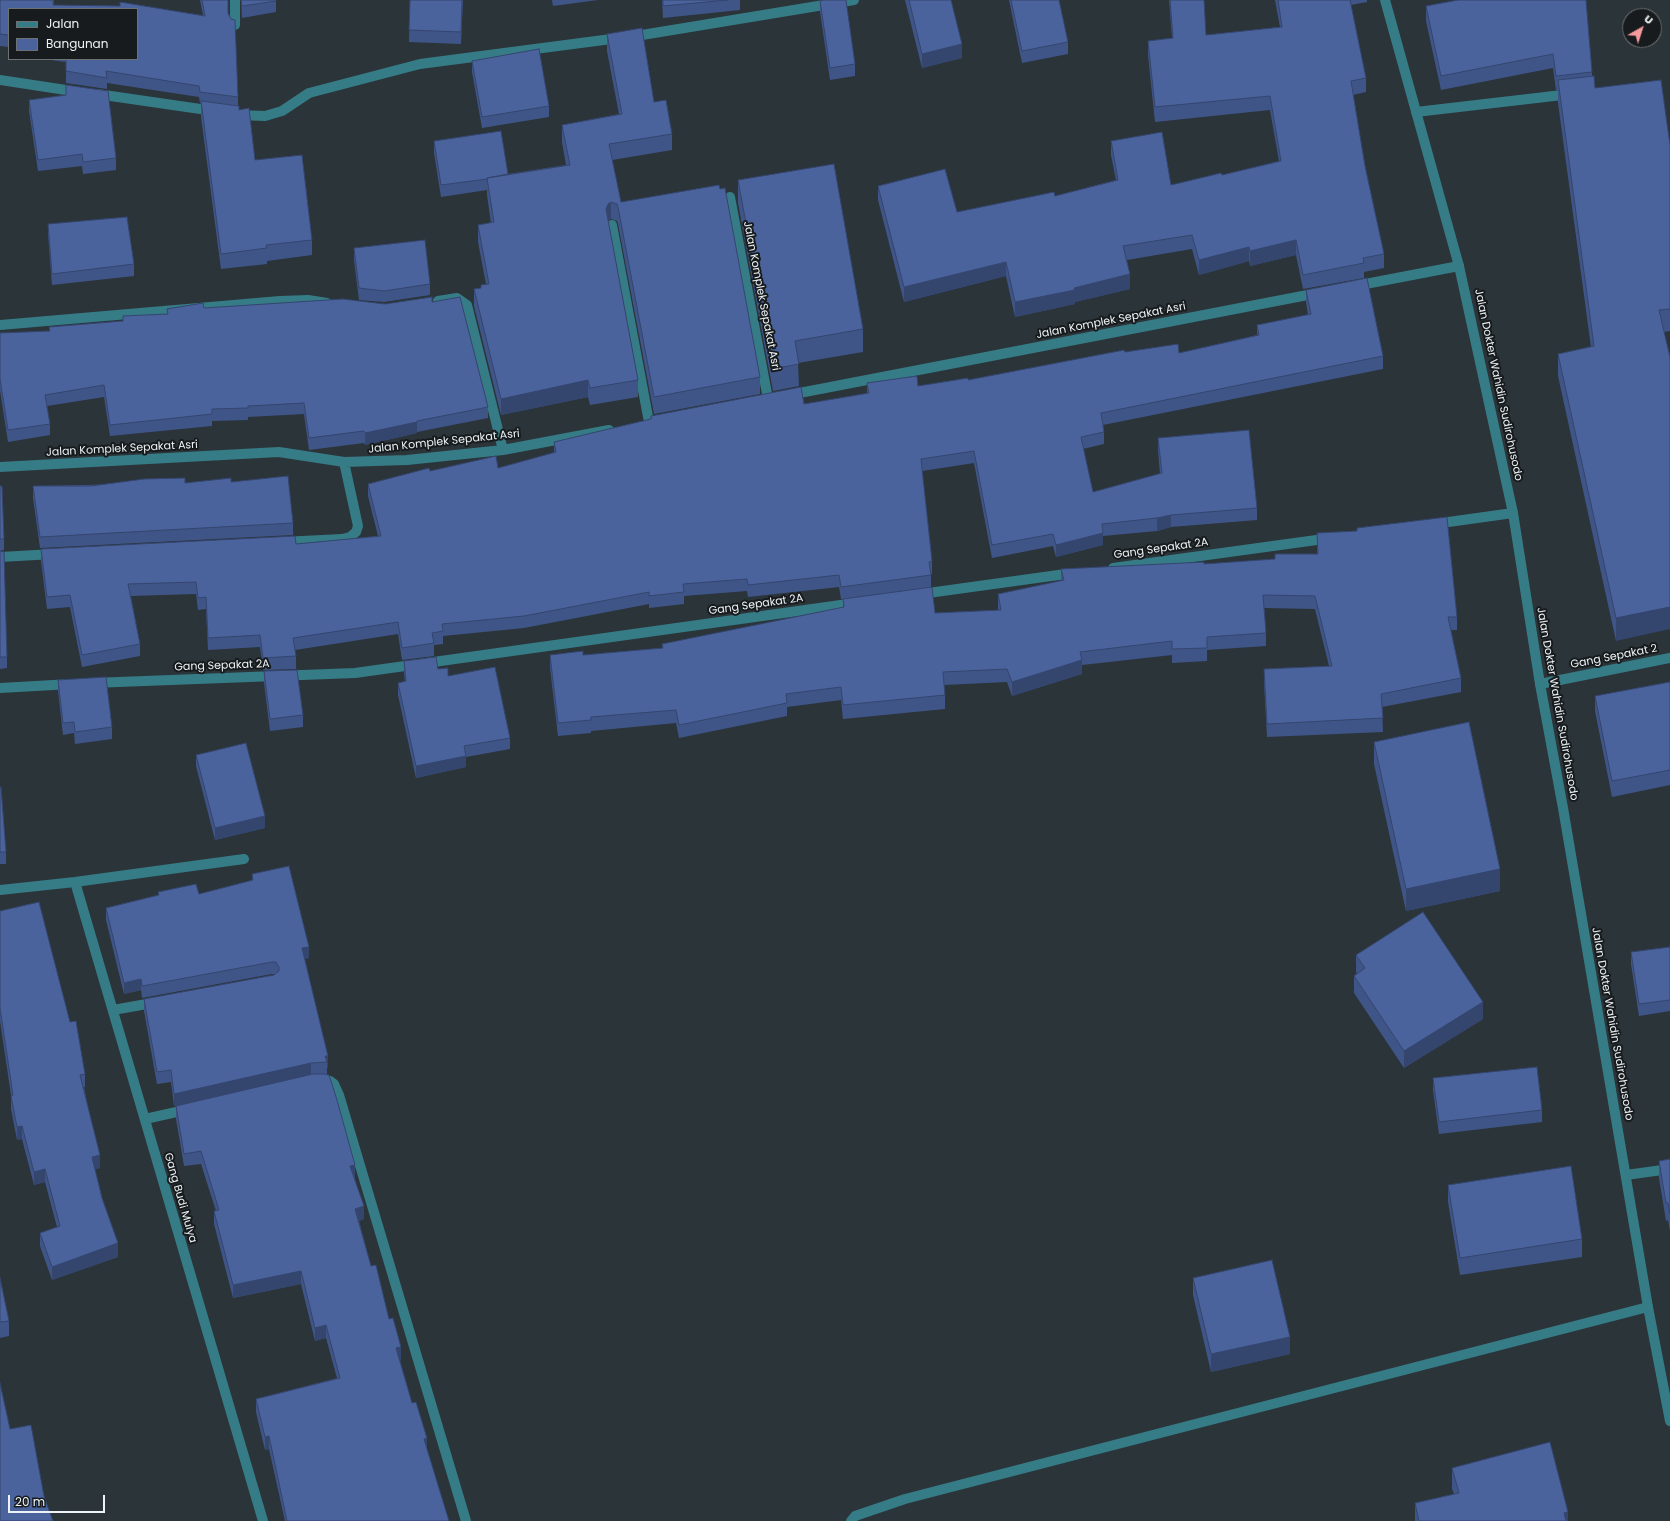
<!DOCTYPE html>
<style>
body{margin:0}
#map{position:relative;width:1670px;height:1521px;overflow:hidden;background:#2b3439;font-family:Poppins,sans-serif}
canvas{display:block}
.legend{position:absolute;left:8px;top:8px;width:130px;height:52px;box-sizing:border-box;background:#171b1d;border:1px solid #6c7173;margin:0;padding:5px 7px;list-style:none;font-size:12px;color:#ecf2f5}
.legend li{display:flex;align-items:center;gap:8px;height:20px}
.legend b{width:20px;border:1px solid #6c7173}
.north{position:absolute;left:1622px;top:8px;width:40px;height:40px;box-sizing:border-box;background:#171b1d;border:1px solid #6c7173;border-radius:50%;rotate:39deg;font-size:11px;font-weight:700;line-height:16px;text-align:center;color:#ecf2f5}
.north::after{content:'';display:block;margin:auto;width:14px;height:18px;background:#f59b9c;clip-path:polygon(50% 0,100% 100%,50% 72%,0 100%)}
.scale{position:absolute;left:8px;top:1495px;width:97px;height:18px;box-sizing:border-box;border:2px solid #ecf2f5;border-top:0;padding-left:5px;font-size:12px;line-height:14px;white-space:nowrap;color:#ecf2f5;-webkit-text-stroke:3px #171b1d;paint-order:stroke}
</style>
<div id="map">
<canvas width="1670" height="1521"></canvas>
<ul class="legend">
<li><b style="height:5px;background:#367c86"></b>Jalan</li>
<li><b style="height:11px;background:#4a639d"></b>Bangunan</li>
</ul>
<div class="north">U</div>
<div class="scale">20 m</div>
</div>
<script>
const context = document.querySelector('canvas').getContext('2d');
context.lineJoin = 'round';
function toPath(rows) {
  const path = new Path2D();
  for (const r of rows) {
    path.moveTo(r[0], r[1]);
    for (let i = 2; i < r.length; i += 2) path.lineTo(r[i], r[i + 1]);
  }
  return path;
}
function trace(path, color, width, dash) {
  context.strokeStyle = color;
  context.lineWidth = width;
  context.lineCap = dash ? 'butt' : 'round';
  context.setLineDash(dash || []);
  context.stroke(path);
}
function paint(path, color) {
  context.fillStyle = color;
  context.fill(path, 'evenodd');
}
function label(font, color, halo, rows, align = 'center') {
  context.font = font + ' Poppins,sans-serif';
  context.lineWidth = 4;
  context.setLineDash([]);
  context.textBaseline = 'middle';
  context.strokeStyle = halo;
  context.fillStyle = color;
  for (const [text, x, y, turn = 0] of rows) {
    context.save();
    context.translate(x, y);
    context.rotate((+turn || 0) * Math.PI / 180);
    context.textAlign = isNaN(turn) ? turn : align;
    if (halo) context.strokeText(text, 0, 0);
    context.fillText(text, 0, 0);
    context.restore();
  }
}
trace(toPath([
 [1416,112,1571,94],
 [1626,1175,1670,1169]
]), '#367c86', 10);
trace(toPath([
 [235,0,235,25],
 [0,80,79,92],
 [97,94,214,111],
 [237,115,265,116,282,111,309,93,420,64,642,35,854,0],
 [730,197,768,399],
 [612,225,649,422],
 [1355,286,1459,266],
 [438,301,457,298,467,305,503,450],
 [0,325,280,301,308,300,327,303],
 [789,395,1318,293],
 [0,467,279,452,344,462,407,460,503,450,609,430],
 [1434,524,1513,513],
 [282,542,342,539,350,537,356,532,358,526,344,462],
 [0,557,54,554],
 [1113,568,1331,538],
 [921,594,1073,573],
 [92,683,355,673,855,603],
 [1540,684,1670,658],
 [0,688,71,684],
 [75,882,263,1521],
 [0,890,75,882,244,859],
 [113,1010,158,1002],
 [318,1080,330,1081,334,1084,339,1095,466,1521],
 [145,1119,190,1109],
 [851,1521,855,1516,905,1499,1648,1307]
]), '#367c86', 10);
trace(toPath([
 [1385,0,1459,266,1513,513,1540,684,1563,808,1648,1307,1670,1421]
]), '#367c86', 10);
paint(toPath([
 [0,0,54,0,54,5,203,15,200,0,228,0,228,13,238,97,238,106,255,160,312,240,312,255,267,261,267,264,221,269,201,117,201,104,200,103,199,97,107,83,107,89,66,83,66,62,44,59,137,59,9,9,9,47,0,46],
 [241,0,276,0,276,12,242,18],
 [410,0,463,0,461,44,409,42],
 [552,0,598,0,553,6],
 [662,0,740,0,740,10,663,18],
 [905,0,951,0,962,58,922,68],
 [1009,0,1059,0,1068,42,1068,54,1022,63],
 [1169,0,1204,0,1206,35,1280,27,1275,0,1367,0,1367,2,1351,5,1366,78,1366,92,1353,95,1365,166,1384,254,1384,268,1364,272,1364,278,1303,289,1296,255,1250,266,1249,261,1199,275,1192,249,1127,260,1130,289,1075,302,1075,304,1015,317,1006,276,904,302,878,200,878,186,957,212,1055,196,1116,180,1111,155,1111,141,1171,185,1222,175,1279,161,1270,110,1155,122,1148,55,1148,41,1172,38],
 [1458,0,1592,72,1592,77,1595,88,1670,145,1670,331,1664,332,1616,641,1558,376,1558,354,1591,347,1558,103,1558,90,1556,90,1553,68,1441,90,1426,21,1426,6],
 [820,1,855,64,855,76,830,80,820,12],
 [607,34,654,102,672,134,672,150,612,160,621,202,760,377,760,394,654,414,618,224,617,221,611,219,608,220,638,380,638,397,590,405,588,397,501,415,474,306,474,289,481,288,481,285,486,284,478,242,478,225,491,223,487,195,487,190,441,197,434,153,434,141,508,174,566,165,562,142,562,125,619,114,607,51],
 [472,61,549,106,549,117,482,128,472,72],
 [29,100,116,158,116,170,83,174,82,166,38,171,29,111],
 [738,180,863,329,863,352,798,363,799,386,773,391,738,203],
 [48,224,134,264,134,276,52,285,48,235],
 [354,248,430,284,430,295,384,302,359,300,354,260],
 [1306,290,1383,356,1383,369,1103,425,1104,432,1104,444,1083,449,1093,492,1160,474,1158,450,1158,438,1257,508,1257,520,1171,527,1157,531,1103,536,1103,545,1056,557,1053,546,992,558,974,463,922,471,932,561,932,574,931,574,931,587,935,613,998,610,998,594,1061,581,1061,569,1204,564,1275,559,1317,554,1317,533,1357,531,1357,528,1457,617,1457,630,1451,630,1461,678,1461,692,1382,707,1383,732,1267,737,1264,683,1264,669,1329,666,1315,609,1264,608,1266,633,1266,646,1207,650,1207,661,1172,663,1172,655,1082,665,1082,674,1012,696,1007,682,944,685,945,695,945,709,843,719,841,700,787,707,787,716,679,738,676,723,591,731,591,733,558,736,550,668,550,655,583,655,662,648,662,644,843,608,843,599,841,599,839,587,748,597,747,591,684,596,684,604,649,608,649,604,524,628,443,636,443,644,434,645,434,656,402,660,398,634,295,650,296,656,296,669,263,670,260,647,208,650,206,609,198,610,196,594,131,596,140,644,140,656,82,667,70,607,47,609,41,561,41,549,296,544,378,536,368,496,368,484,430,471,498,468,554,453,554,442,804,404,867,394,867,383,918,386,968,380,1125,352,1179,353,1257,335,1257,325,1308,315,1306,302],
 [432,302,488,407,488,418,417,432,417,433,365,445,364,443,309,450,304,414,248,417,248,420,212,421,212,426,110,436,104,397,47,406,50,424,50,435,8,442,0,390,0,333,49,331,49,327,123,321,167,314,167,309,385,304],
 [231,482,293,523,293,535,40,548,33,498,33,486],
 [0,486,4,539,4,550,0,551],
 [0,551,7,657,7,668,0,669],
 [404,661,438,669,448,676,510,738,510,749,466,757,466,767,416,778,398,695,398,683,405,682,404,673],
 [264,671,303,715,303,727,270,731,264,683],
 [58,680,112,727,112,739,75,744,74,733,63,735,58,691],
 [1670,682,1670,785,1612,797,1595,711,1595,696],
 [1374,742,1500,891,1406,911,1374,764],
 [196,755,265,828,215,840,196,766],
 [0,787,6,852,6,864,0,864],
 [252,874,309,958,305,959,328,1067,327,1068,327,1074,325,1074,355,1178,354,1178,364,1219,359,1221,371,1266,389,1319,401,1360,400,1360,412,1403,449,1521,285,1521,269,1449,265,1450,256,1412,256,1399,337,1378,326,1338,315,1341,301,1284,233,1298,214,1224,214,1211,216,1211,201,1164,184,1166,176,1119,176,1106,313,1075,174,1106,171,1082,157,1084,144,1011,144,999,274,975,275,974,272,974,142,998,141,990,124,994,106,920,106,908,158,895,158,892,199,894,252,881],
 [0,911,70,1022,85,1074,85,1087,84,1087,100,1168,95,1169,102,1198,118,1257,52,1280,40,1246,40,1233,57,1227,45,1182,34,1185,22,1139,17,1140,11,1109,11,1095,0,1021],
 [1670,947,1670,1011,1639,1016,1631,964,1631,952],
 [1356,955,1483,1019,1404,1068,1354,993,1354,976,1357,973,1356,972],
 [1433,1078,1542,1110,1542,1122,1439,1134,1433,1090],
 [1670,1159,1670,1231,1668,1220,1666,1221,1659,1178,1659,1161],
 [1448,1185,1582,1239,1582,1257,1460,1275,1448,1202],
 [0,1278,9,1321,9,1336,0,1338],
 [1193,1278,1290,1354,1211,1372,1193,1295],
 [1452,1468,1568,1521,1415,1521,1415,1503,1454,1494,1452,1489]
]), '#405587');
paint(toPath([
 [962,44,962,58,922,68,922,54],
 [611,202,611,219,608,220,606,209,608,204],
 [1296,240,1296,255,1250,266,1250,251],
 [1249,247,1249,261,1199,275,1199,260],
 [1006,262,1006,276,904,302,904,287],
 [1130,274,1130,289,1075,302,1075,304,1015,317,1015,302],
 [588,380,588,397,501,415,501,399],
 [417,422,417,433,365,445,365,433],
 [1171,515,1171,527,1157,531,1157,518],
 [1103,533,1103,545,1056,557,1056,545],
 [1670,607,1670,629,1616,641,1616,618],
 [1082,660,1082,674,1012,696,1012,682],
 [466,756,466,767,416,778,416,766],
 [265,816,265,828,215,840,215,828],
 [1500,869,1500,891,1406,911,1406,889],
 [309,947,309,958,302,960,302,948],
 [141,979,141,990,124,994,124,983],
 [1483,1002,1483,1019,1404,1068,1404,1051],
 [325,1056,328,1056,328,1067,327,1068,327,1062],
 [311,1063,311,1075,174,1106,174,1094],
 [22,1126,22,1139,17,1140,17,1127],
 [100,1155,100,1168,92,1170,92,1157],
 [355,1165,355,1178,350,1179,350,1166],
 [45,1169,45,1182,34,1185,34,1172],
 [364,1206,364,1219,355,1222,355,1209],
 [118,1243,118,1257,52,1280,52,1267],
 [301,1271,301,1284,233,1298,233,1285],
 [326,1325,326,1338,315,1341,315,1328],
 [1290,1337,1290,1354,1211,1372,1211,1354],
 [401,1347,401,1360,396,1361,396,1348],
 [269,1436,269,1449,265,1450,265,1437],
 [427,1438,427,1451,424,1439],
 [1568,1512,1568,1521,1564,1521,1564,1513]
]), '#34456e');
const building = toPath([
 [0,0,53,0,53,5,120,6,120,2,205,16,202,0,228,0,228,13,231,19,235,20,238,97,200,92,199,86,106,71,107,78,66,71,66,59,137,59,137,9,9,9,9,35,0,34,0,0],
 [241,0,276,0,276,1,242,6,241,0],
 [410,0,462,0,461,32,409,30,410,0],
 [663,0,728,0,663,6,663,0],
 [824,0,846,0,855,64,830,68,820,1,824,0],
 [909,0,951,0,962,44,922,54,909,0],
 [1011,0,1059,0,1068,42,1022,51,1011,0],
 [1170,0,1204,0,1206,35,1282,27,1278,0,1350,0,1366,78,1351,81,1365,166,1384,254,1363,258,1364,263,1303,275,1296,240,1250,251,1249,247,1199,260,1192,235,1123,246,1130,274,1074,288,1075,290,1015,302,1006,262,904,287,878,186,945,169,957,212,1054,192,1055,196,1118,180,1111,141,1162,132,1171,185,1221,173,1222,175,1281,161,1270,96,1155,107,1148,41,1173,38,1170,0],
 [1458,0,1586,0,1592,72,1556,76,1553,54,1441,76,1426,6,1458,0],
 [642,28,654,102,666,100,672,134,609,144,621,202,719,185,720,189,725,188,760,377,654,397,618,207,617,204,611,202,608,204,606,209,638,380,590,388,588,380,501,399,474,289,481,288,481,285,489,284,478,225,494,222,487,178,570,165,562,125,622,114,607,34,642,28],
 [539,49,549,106,482,117,472,61,539,49],
 [1594,76,1595,88,1661,80,1670,145,1670,309,1659,310,1670,357,1670,607,1616,618,1558,354,1594,346,1558,80,1594,76],
 [66,85,108,91,116,158,83,162,82,154,38,160,29,100,66,95,66,85],
 [201,101,239,106,239,110,249,108,255,160,302,155,312,240,266,245,267,248,221,254,201,101],
 [501,131,508,174,487,178,487,179,441,185,434,141,501,131],
 [834,164,863,329,795,341,799,364,773,369,738,180,834,164],
 [127,217,134,264,52,274,48,224,127,217],
 [425,240,430,284,384,291,359,288,354,248,425,240],
 [1367,278,1383,356,1101,413,1104,432,1081,437,1093,492,1162,473,1158,438,1249,430,1257,508,1171,515,1157,518,1102,524,1103,533,1056,545,1053,534,992,545,974,451,921,459,932,561,929,562,931,575,841,587,839,575,748,585,747,579,683,584,684,592,649,596,649,592,524,616,442,624,443,631,432,633,434,643,402,648,398,622,293,638,296,656,263,658,260,635,208,638,206,597,198,598,196,582,128,584,140,644,82,655,70,595,47,597,41,549,295,536,296,544,381,536,368,484,429,468,430,471,496,456,498,468,556,452,554,442,651,419,651,416,801,387,804,404,869,393,867,383,917,376,918,386,968,378,968,380,1124,350,1125,352,1178,344,1179,353,1259,335,1257,325,1311,314,1306,290,1367,278],
 [432,297,432,302,460,297,488,407,417,421,417,422,365,433,364,431,309,438,304,403,248,406,248,408,212,409,212,414,110,425,104,385,45,395,50,424,8,430,0,379,0,333,50,331,49,327,123,321,123,316,168,314,167,309,203,303,204,308,343,299,385,304,432,297],
 [288,476,293,523,40,537,33,486,91,486,144,479,185,478,185,483,231,478,231,482,288,476],
 [0,486,2,486,4,539,0,539,0,486],
 [1447,517,1457,617,1448,617,1461,678,1381,694,1383,718,1267,724,1264,669,1332,666,1315,596,1263,595,1266,633,1207,637,1207,648,1172,649,1172,641,1080,652,1082,660,1012,682,1007,669,943,672,945,695,843,705,841,687,786,694,787,703,679,725,676,710,591,717,591,720,558,723,550,655,583,651,583,655,663,648,662,644,844,607,843,599,932,587,935,613,1001,610,998,594,1064,580,1061,569,1204,562,1204,564,1275,559,1275,554,1318,554,1317,533,1357,531,1357,528,1447,517],
 [0,551,4,552,7,657,0,657,0,551],
 [436,657,438,669,448,668,448,676,495,667,510,738,464,746,466,756,416,766,398,683,406,681,404,661,436,657],
 [297,670,303,715,270,719,264,671,297,670],
 [106,677,112,727,75,732,74,722,63,723,58,680,106,677],
 [1670,682,1670,770,1612,781,1595,696,1670,682],
 [1469,722,1500,869,1406,889,1374,742,1469,722],
 [246,743,265,816,215,828,196,755,246,743],
 [0,787,1,787,6,852,0,852,0,787],
 [289,866,309,947,302,948,328,1056,325,1056,327,1062,311,1063,174,1094,171,1070,157,1072,144,999,274,975,279,971,279,967,276,962,272,962,142,986,141,979,124,983,106,908,159,895,158,892,196,884,199,894,253,880,252,874,289,866],
 [39,902,70,1022,76,1021,85,1074,80,1075,100,1155,92,1157,102,1198,118,1243,52,1267,40,1233,60,1226,45,1169,34,1172,22,1126,17,1127,11,1096,13,1095,0,1008,0,911,39,902],
 [1423,912,1483,1002,1404,1051,1354,976,1365,968,1356,955,1423,912],
 [1670,947,1670,1000,1639,1004,1631,952,1670,947],
 [1537,1067,1542,1110,1439,1122,1433,1078,1537,1067],
 [313,1074,324,1074,329,1075,337,1100,355,1165,350,1166,364,1206,355,1209,371,1266,376,1265,389,1319,393,1318,401,1347,396,1348,412,1403,416,1402,427,1438,424,1439,449,1521,287,1521,269,1436,265,1437,256,1399,340,1378,326,1325,315,1328,301,1271,233,1285,214,1211,219,1210,201,1151,184,1154,176,1106,313,1074],
 [1670,1159,1670,1214,1668,1203,1666,1203,1659,1161,1670,1159],
 [1571,1166,1582,1239,1460,1258,1448,1185,1571,1166],
 [1272,1260,1290,1337,1211,1354,1193,1278,1272,1260],
 [0,1278,9,1321,0,1322,0,1278],
 [0,1383,10,1429,31,1425,44,1496,53,1521,0,1521,0,1383],
 [1550,1442,1568,1512,1564,1513,1566,1521,1419,1521,1415,1503,1459,1493,1452,1468,1550,1442]
]);
paint(building, '#4a639d');
trace(building, '#34456e', 1);
label('11px', '#ecf2f5', '#171b1d', [
 ["Jalan Komplek Sepakat Asri",761,296,79],
 ["Jalan Komplek Sepakat Asri",1111,321,-11],
 ["Jalan Dokter Wahidin Sudirohusodo",1498,385,78],
 ["Jalan Komplek Sepakat Asri",444,442,-6],
 ["Jalan Komplek Sepakat Asri",122,449,-3],
 ["Gang Sepakat 2A",1161,549,-8],
 ["Gang Sepakat 2A",756,605,-8],
 ["Gang Sepakat 2",1614,657,-11],
 ["Gang Sepakat 2A",222,666,-2],
 ["Jalan Dokter Wahidin Sudirohusodo",1557,704,80],
 ["Jalan Dokter Wahidin Sudirohusodo",1612,1024,80],
 ["Gang Budi Mulya",180,1198,74]
]);
</script>
